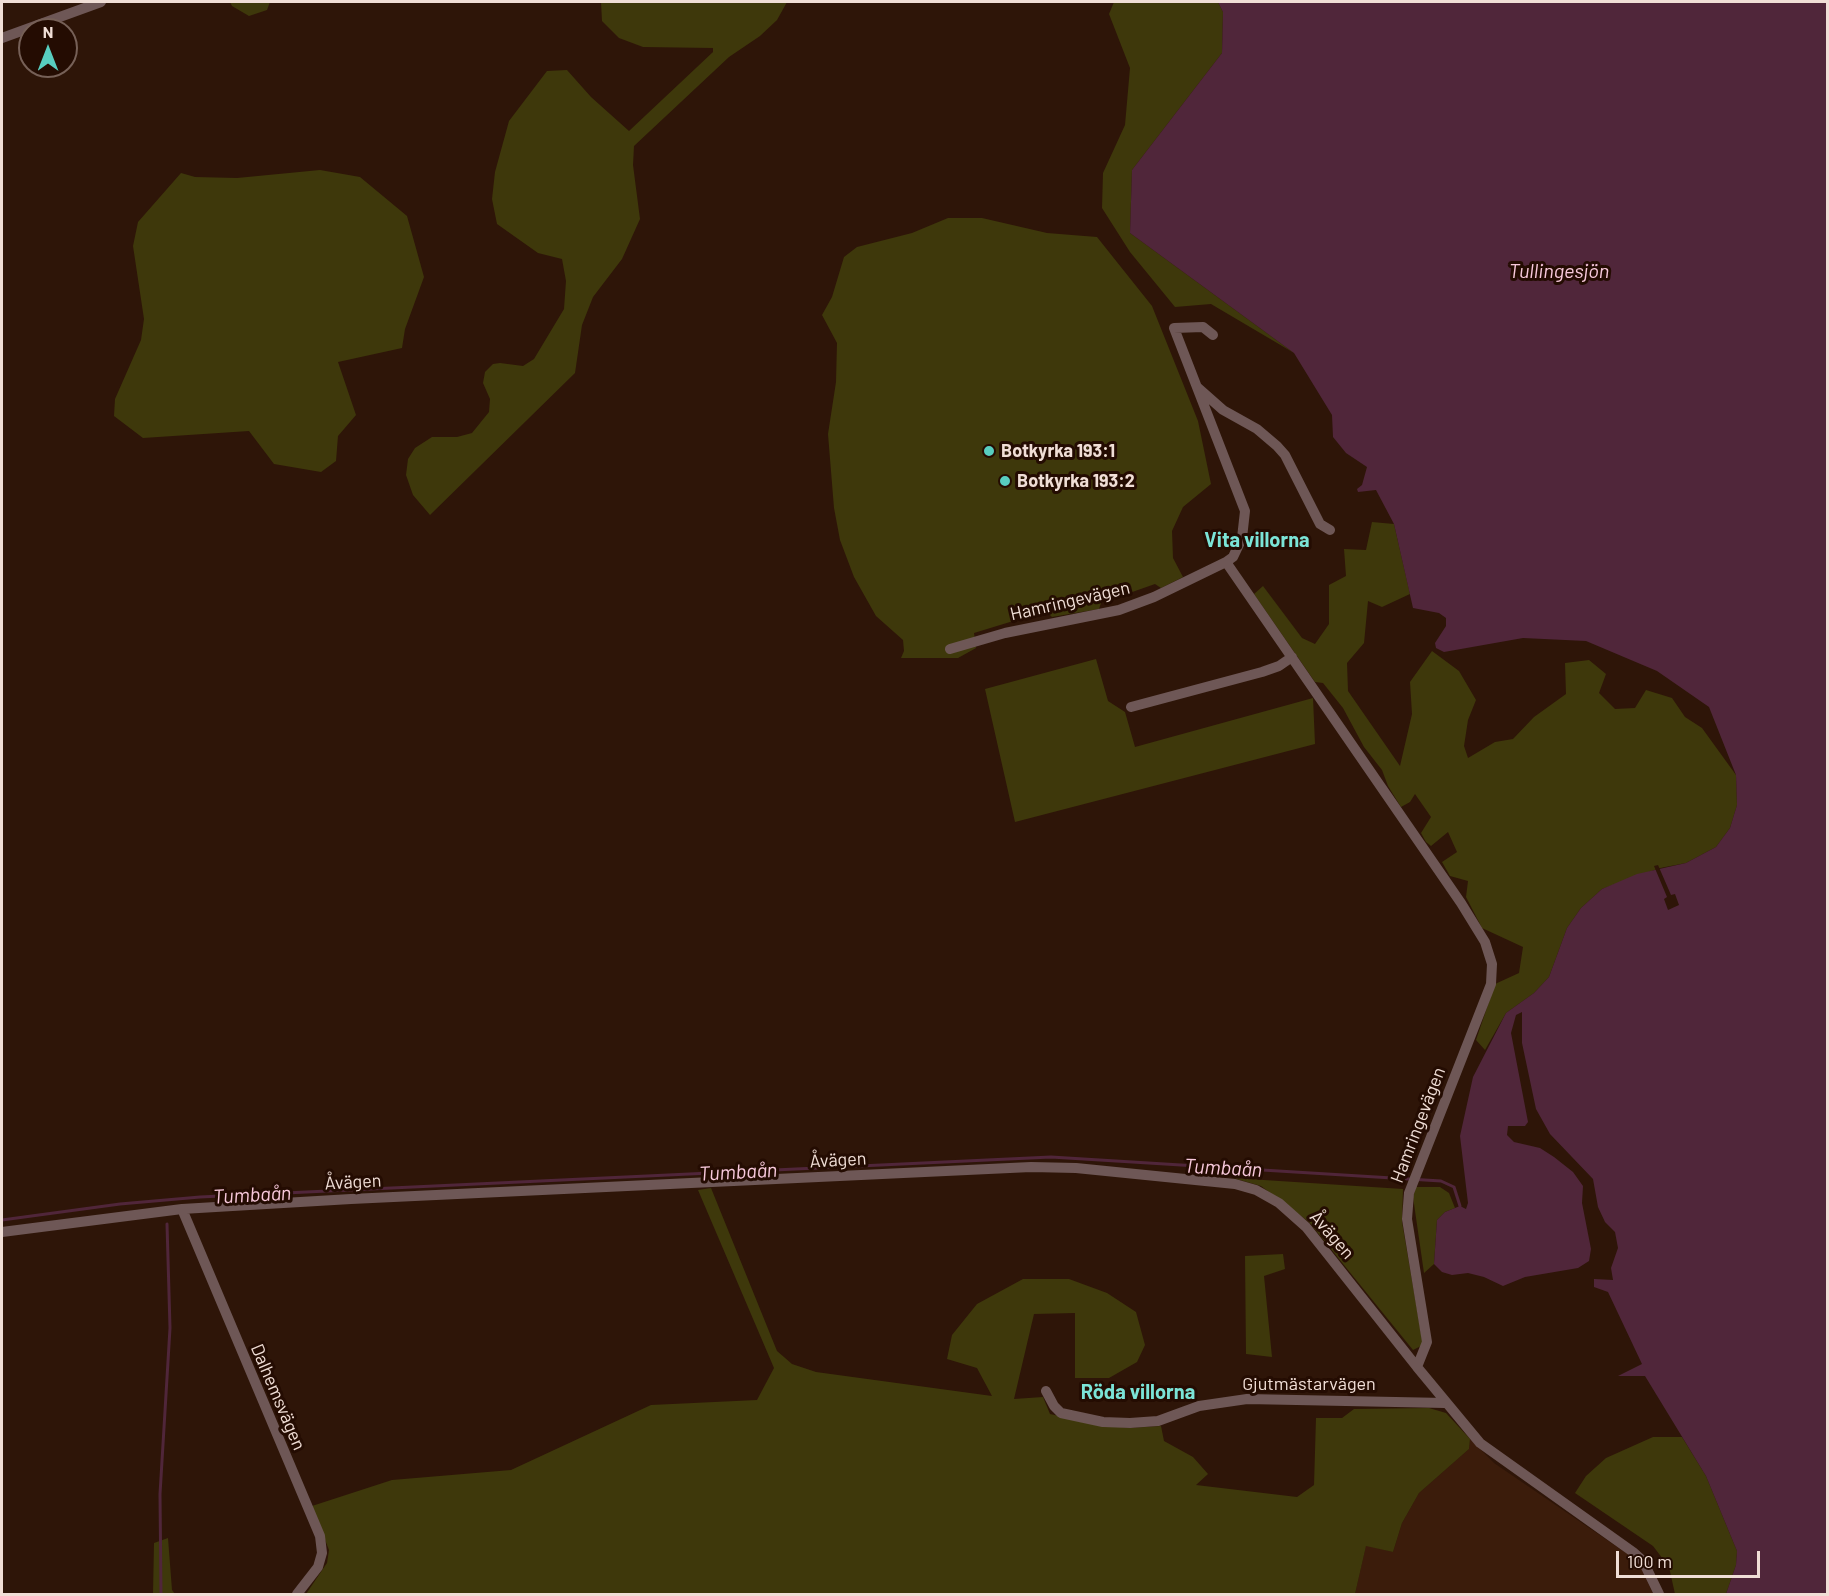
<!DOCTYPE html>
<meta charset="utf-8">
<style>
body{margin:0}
#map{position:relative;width:1829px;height:1596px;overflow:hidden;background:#2e1508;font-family:Barlow,sans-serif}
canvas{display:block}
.frame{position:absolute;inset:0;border:3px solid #f0ded6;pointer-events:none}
.north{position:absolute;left:18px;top:18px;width:60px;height:60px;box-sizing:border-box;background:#240c02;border:2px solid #766057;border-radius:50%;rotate:0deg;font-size:16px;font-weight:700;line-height:24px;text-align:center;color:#f0ded6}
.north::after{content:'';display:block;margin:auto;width:21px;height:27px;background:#58cec0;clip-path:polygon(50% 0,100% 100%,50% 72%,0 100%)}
.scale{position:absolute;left:1616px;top:1551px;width:144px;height:27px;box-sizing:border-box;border:3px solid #f0ded6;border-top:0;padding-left:8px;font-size:18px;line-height:21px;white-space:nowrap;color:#f0ded6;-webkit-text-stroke:4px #240c02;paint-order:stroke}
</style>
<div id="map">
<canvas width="1829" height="1596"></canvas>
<div class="frame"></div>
<div class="north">N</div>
<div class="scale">100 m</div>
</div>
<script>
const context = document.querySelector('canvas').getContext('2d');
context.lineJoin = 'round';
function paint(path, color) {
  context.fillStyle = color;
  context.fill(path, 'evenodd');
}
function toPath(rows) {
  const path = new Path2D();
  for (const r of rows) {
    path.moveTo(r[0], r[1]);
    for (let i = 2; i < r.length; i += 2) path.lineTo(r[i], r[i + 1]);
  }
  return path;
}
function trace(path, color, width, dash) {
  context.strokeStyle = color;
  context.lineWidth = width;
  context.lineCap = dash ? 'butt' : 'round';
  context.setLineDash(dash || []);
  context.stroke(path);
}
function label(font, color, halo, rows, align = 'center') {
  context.font = font + ' Barlow,sans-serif';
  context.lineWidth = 6;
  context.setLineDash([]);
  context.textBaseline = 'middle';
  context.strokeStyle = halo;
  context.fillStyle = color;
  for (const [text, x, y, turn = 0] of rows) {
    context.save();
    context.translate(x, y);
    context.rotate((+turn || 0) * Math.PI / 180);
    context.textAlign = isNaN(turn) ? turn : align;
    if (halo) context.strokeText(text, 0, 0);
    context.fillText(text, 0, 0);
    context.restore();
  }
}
paint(toPath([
 [1470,1439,1494,1463,1626,1553,1640,1565,1653,1594,1355,1594,1366,1545,1393,1552,1402,1523,1419,1493,1469,1449]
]), '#3b1c0b');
paint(toPath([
 [230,2,270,2,267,10,249,16,232,6],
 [601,2,787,2,777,20,760,36,729,57,634,146,633,165,640,219,622,259,593,297,582,325,575,373,430,515,413,495,406,475,408,459,415,448,432,437,457,437,472,433,489,412,490,399,483,383,485,372,493,364,500,363,523,366,534,359,564,309,566,281,562,259,538,253,497,224,492,199,495,172,509,121,547,71,567,70,591,97,629,131,713,52,713,48,643,47,619,38,602,21],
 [1114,2,1218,2,1223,12,1222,53,1132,170,1130,233,1294,353,1211,304,1175,307,1130,252,1102,208,1103,173,1125,125,1130,68,1109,14],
 [320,170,360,177,407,216,424,277,405,329,402,348,338,362,356,415,338,436,336,461,321,472,274,464,249,431,143,438,114,416,115,399,141,340,144,319,133,246,138,222,181,173,195,177,237,178],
 [948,218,982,218,1047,233,1097,237,1152,306,1198,421,1211,484,1183,507,1172,531,1173,558,1183,577,1161,588,1155,584,1101,603,1099,609,1052,617,1046,611,974,633,976,648,958,658,901,658,904,651,903,640,876,616,854,577,840,540,834,508,828,434,836,382,837,343,822,315,832,297,844,257,857,247,912,233],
 [1372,522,1394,524,1410,594,1382,607,1368,601,1364,643,1347,663,1348,691,1400,766,1412,714,1410,682,1432,651,1459,671,1476,700,1468,720,1464,746,1468,758,1495,742,1513,739,1534,717,1566,694,1565,663,1589,660,1606,674,1599,693,1615,709,1635,708,1646,690,1672,698,1685,717,1702,728,1736,775,1737,805,1730,828,1716,847,1686,863,1660,868,1602,889,1581,908,1567,928,1549,977,1534,993,1506,1013,1485,1050,1476,1040,1495,984,1519,973,1523,947,1482,928,1466,897,1468,881,1450,876,1442,862,1457,852,1448,832,1431,846,1426,842,1421,833,1431,817,1415,794,1410,802,1401,807,1388,786,1382,770,1364,747,1343,708,1323,683,1315,682,1254,594,1263,586,1302,638,1315,644,1329,624,1329,585,1346,576,1344,549,1366,550],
 [1096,659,1108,701,1125,712,1135,747,1313,698,1315,744,1015,822,985,689],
 [1233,1178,1403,1189,1402,1222,1423,1345,1413,1350,1309,1222,1261,1186],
 [1416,1187,1440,1187,1449,1193,1455,1208,1445,1212,1437,1220,1434,1264,1424,1273,1413,1197],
 [711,1188,777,1351,792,1364,816,1372,992,1396,977,1368,947,1359,952,1335,977,1304,1023,1279,1069,1279,1107,1293,1136,1312,1145,1345,1137,1362,1109,1378,1075,1378,1075,1313,1034,1314,1014,1399,1043,1397,1050,1414,1100,1425,1130,1428,1161,1426,1164,1441,1193,1457,1208,1474,1196,1485,1297,1497,1314,1485,1316,1418,1342,1418,1354,1409,1429,1408,1446,1413,1470,1439,1469,1449,1419,1493,1402,1523,1393,1552,1366,1546,1355,1594,306,1594,327,1563,329,1550,312,1506,392,1480,511,1470,651,1405,757,1400,774,1368,698,1190],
 [1283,1254,1285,1269,1264,1276,1272,1357,1246,1354,1245,1256],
 [1653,1437,1682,1437,1706,1476,1737,1551,1736,1565,1726,1594,1675,1594,1669,1567,1653,1546,1575,1493,1586,1476,1606,1458],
 [168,1538,172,1590,175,1594,153,1594,154,1543]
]), '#3e380b');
paint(toPath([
 [1218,2,1827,2,1827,1594,1726,1594,1736,1565,1737,1551,1706,1476,1645,1376,1618,1376,1642,1364,1608,1292,1594,1287,1594,1279,1613,1280,1611,1268,1618,1248,1615,1232,1605,1222,1598,1207,1593,1179,1550,1134,1536,1109,1522,1043,1522,1012,1516,1015,1511,1033,1528,1122,1525,1126,1508,1126,1507,1135,1514,1142,1540,1148,1554,1157,1573,1172,1583,1186,1582,1203,1591,1249,1589,1261,1578,1268,1525,1277,1503,1286,1484,1277,1468,1273,1452,1275,1442,1272,1434,1264,1437,1220,1445,1212,1460,1206,1466,1209,1468,1203,1460,1136,1473,1077,1506,1013,1534,993,1549,977,1567,928,1581,908,1602,889,1637,874,1686,863,1716,847,1730,828,1737,805,1736,775,1709,707,1657,671,1586,641,1523,638,1444,652,1436,648,1435,643,1446,626,1446,618,1439,613,1413,608,1394,524,1376,490,1358,492,1357,489,1362,485,1367,467,1346,453,1333,437,1332,415,1294,353,1130,233,1132,170,1222,53,1223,12]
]), '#50263a');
paint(toPath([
 [1658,865,1671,895,1675,894,1679,905,1668,910,1664,899,1667,897,1654,866]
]), '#2e1508');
trace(toPath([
 [2,1220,120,1204,200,1197,1051,1157,1441,1181,1454,1187,1460,1206],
 [161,1594,160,1494,170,1328,167,1224]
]), '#50263a', 3);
trace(toPath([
 [2,38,101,2],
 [1213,335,1203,327,1174,328,1245,511,1242,538,1233,557,1226,562,1461,903,1485,942,1492,964,1491,984,1409,1193,1407,1219,1427,1342,1417,1367,1480,1443,1633,1552,1643,1561,1659,1594],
 [1197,387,1223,410,1257,429,1277,446,1285,455,1320,524,1330,530],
 [950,649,1005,633,1119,610,1154,597,1226,562],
 [1131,707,1262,672,1279,666,1292,657],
 [182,1209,320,1536,322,1553,318,1567,297,1594],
 [2,1232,182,1209,351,1199,1031,1167,1076,1168,1235,1184,1256,1190,1279,1203,1306,1227,1417,1367],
 [1046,1391,1054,1406,1061,1413,1103,1422,1130,1423,1158,1421,1199,1406,1247,1399,1445,1403]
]), '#6e5756', 10);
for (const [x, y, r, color] of [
 [989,451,6,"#58cec0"],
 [1005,481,6,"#58cec0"]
]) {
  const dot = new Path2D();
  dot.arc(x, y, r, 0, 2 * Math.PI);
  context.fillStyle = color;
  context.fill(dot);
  trace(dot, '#240c02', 2);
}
label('bold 18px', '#f0ded6', '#240c02', [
 ["Botkyrka 193:1",1001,451],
 ["Botkyrka 193:2",1017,481]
], 'left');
label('18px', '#f0ded6', '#240c02', [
 ["Hamringevägen",1070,601,-13],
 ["Hamringevägen",1418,1125,-69],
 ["Åvägen",838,1160,-3],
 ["Åvägen",353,1182,-3],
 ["Åvägen",1332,1235,49],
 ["Gjutmästarvägen",1309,1384],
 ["Dalhemsvägen",278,1397,67]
]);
label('italic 20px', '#f8c9dc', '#240c02', [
 ["Tullingesjön",1559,271],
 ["Tumbaån",1223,1168,3],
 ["Tumbaån",738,1172,-3],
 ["Tumbaån",252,1195,-3]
]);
label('bold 20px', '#7be4d7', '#240c02', [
 ["Vita villorna",1257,540],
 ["Röda villorna",1138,1392]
]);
</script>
